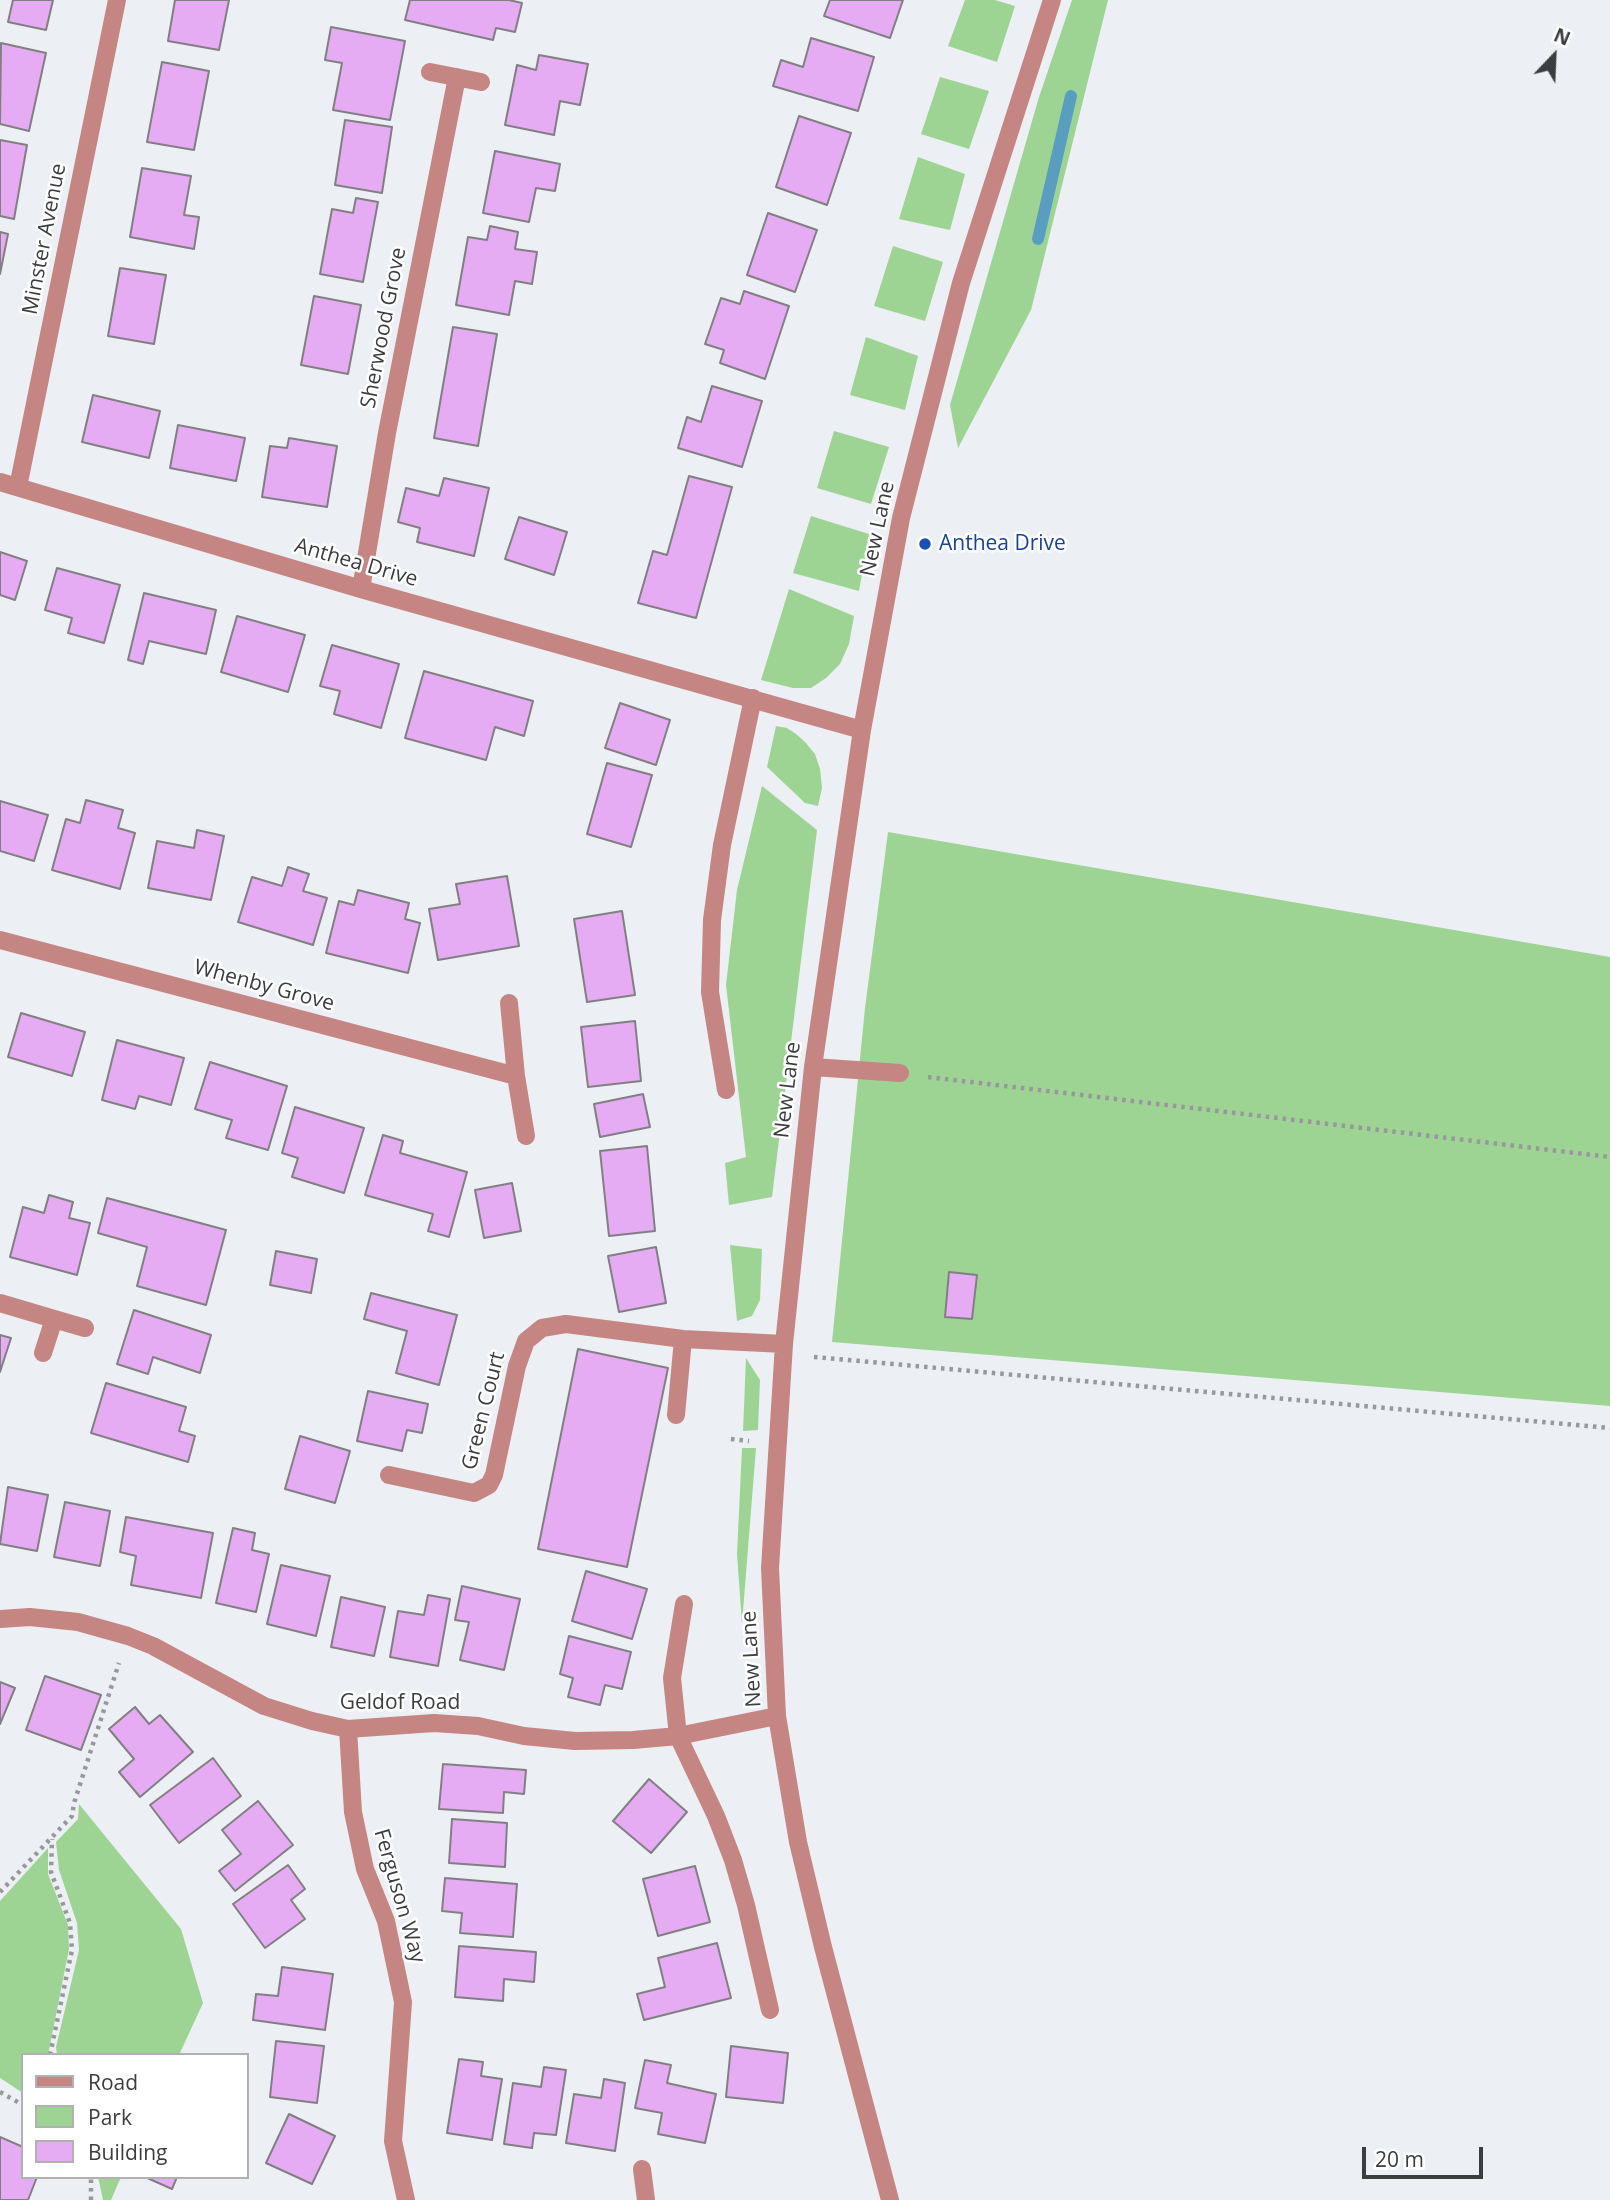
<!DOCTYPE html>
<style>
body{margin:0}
#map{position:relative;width:1610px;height:2200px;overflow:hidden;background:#eceff3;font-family:"Open Sans",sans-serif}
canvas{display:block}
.legend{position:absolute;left:21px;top:2053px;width:228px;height:126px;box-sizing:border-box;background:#fff;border:2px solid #b1b1b2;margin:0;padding:9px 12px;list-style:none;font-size:21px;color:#3c3d3f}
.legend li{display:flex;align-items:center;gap:14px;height:35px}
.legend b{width:35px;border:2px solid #b1b1b2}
.north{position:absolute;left:1519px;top:21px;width:70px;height:70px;-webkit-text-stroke:5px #fff;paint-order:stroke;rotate:23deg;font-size:19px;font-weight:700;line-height:28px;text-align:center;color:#3c3d3f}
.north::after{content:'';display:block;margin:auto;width:24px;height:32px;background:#3c3d3f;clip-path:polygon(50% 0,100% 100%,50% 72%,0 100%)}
.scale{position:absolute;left:1362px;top:2147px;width:121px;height:32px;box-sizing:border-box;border:4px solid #3c3d3f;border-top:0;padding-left:9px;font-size:21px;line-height:24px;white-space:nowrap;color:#3c3d3f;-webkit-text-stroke:5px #fff;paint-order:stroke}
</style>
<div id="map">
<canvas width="1610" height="2200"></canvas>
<ul class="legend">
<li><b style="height:9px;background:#c48583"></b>Road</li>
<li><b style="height:19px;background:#9ed493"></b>Park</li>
<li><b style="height:19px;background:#e5acf3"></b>Building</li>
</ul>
<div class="north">N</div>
<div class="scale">20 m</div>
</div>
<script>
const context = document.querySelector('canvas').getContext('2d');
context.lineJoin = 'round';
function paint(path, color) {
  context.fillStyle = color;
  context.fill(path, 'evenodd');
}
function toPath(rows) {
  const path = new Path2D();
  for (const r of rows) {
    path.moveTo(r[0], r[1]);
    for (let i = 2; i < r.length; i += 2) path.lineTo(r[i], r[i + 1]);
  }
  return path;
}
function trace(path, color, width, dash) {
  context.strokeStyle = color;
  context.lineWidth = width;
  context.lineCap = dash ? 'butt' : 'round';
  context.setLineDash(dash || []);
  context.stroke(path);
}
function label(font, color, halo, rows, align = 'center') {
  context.font = font + ' "Open Sans",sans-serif';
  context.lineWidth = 5;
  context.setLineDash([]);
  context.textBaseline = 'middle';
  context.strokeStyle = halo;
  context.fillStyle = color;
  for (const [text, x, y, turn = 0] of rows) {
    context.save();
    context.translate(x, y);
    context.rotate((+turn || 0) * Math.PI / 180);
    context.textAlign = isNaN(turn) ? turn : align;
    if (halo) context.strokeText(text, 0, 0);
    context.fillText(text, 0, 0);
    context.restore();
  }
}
paint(toPath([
 [965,0,995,0,1015,6,997,62,948,46],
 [1072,0,1108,0,1031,310,958,448,950,405,1039,97],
 [940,77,989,91,969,149,921,134],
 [918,157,965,174,950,230,899,219],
 [893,246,943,262,925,321,874,306],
 [866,337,918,356,905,410,850,395],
 [834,431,889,447,871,504,817,488],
 [811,516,869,534,859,591,793,573],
 [789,589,854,616,849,644,840,664,826,678,811,688,793,688,761,680],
 [776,726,787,728,796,734,806,743,815,754,820,769,822,788,818,806,805,803,767,767],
 [762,786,817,830,772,1197,729,1205,725,1163,746,1157,726,985,737,890],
 [888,832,1610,957,1610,1406,832,1342,865,1008],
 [730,1245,762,1249,760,1300,752,1316,737,1321],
 [746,1358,760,1380,758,1430,743,1431],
 [742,1448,756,1448,742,1624,737,1554],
 [79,1804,181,1929,203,2003,179,2055,57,2055,56,2047,79,1950,77,1923,59,1870,56,1842,78,1819],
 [48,1848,48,1874,68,1925,69,1949,48,2055,23,2055,23,2093,0,2078,0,1901],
 [98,2177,121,2177,111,2200,103,2200]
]), '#9ed493');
trace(toPath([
 [1038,239,1071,96]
]), '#599dc0', 12);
const building = toPath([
 [13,0,53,0,46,30,8,22,13,0],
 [175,0,229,0,219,50,168,41,175,0],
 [410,0,509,0,522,3,515,32,496,28,493,40,405,20,410,0],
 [830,0,903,0,890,38,824,16,830,0],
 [331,27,405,41,390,120,333,110,342,63,325,60,331,27],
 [811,38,874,57,858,111,773,86,781,60,803,67,811,38],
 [1,43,46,53,29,131,0,124,1,43],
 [539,55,588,64,580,105,560,101,554,135,505,125,517,65,536,70,539,55],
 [162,62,209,71,194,150,147,142,162,62],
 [799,116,851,133,827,205,776,187,799,116],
 [345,120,392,127,382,193,335,185,345,120],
 [0,140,27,145,14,219,0,216,0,140],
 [495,151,560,164,555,191,536,188,529,222,483,213,495,151],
 [142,168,191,176,184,215,199,217,194,249,130,237,142,168],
 [356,198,378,202,363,282,320,274,332,209,353,213,356,198],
 [768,213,817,230,795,292,747,275,768,213],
 [490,226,518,232,515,249,537,252,532,284,515,281,509,315,456,305,468,237,487,240,490,226],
 [0,232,8,234,0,274,0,232],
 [120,268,166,275,154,344,108,336,120,268],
 [744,291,789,306,765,379,720,363,724,350,705,344,721,298,740,304,744,291],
 [314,296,361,305,348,374,301,365,314,296],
 [453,327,497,334,478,446,434,438,453,327],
 [712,386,762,401,742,467,678,448,687,417,701,422,712,386],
 [93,395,160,411,149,458,82,442,93,395],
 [178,425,245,438,236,481,170,468,178,425],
 [289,438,337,446,327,507,262,497,270,446,287,448,289,438],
 [689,476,732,487,696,618,638,603,653,551,667,555,689,476],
 [444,478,489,488,474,556,417,542,420,528,398,522,406,488,439,496,444,478],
 [519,517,567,532,554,575,505,559,519,517],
 [0,552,27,561,15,600,0,595,0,552],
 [57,568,120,585,104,643,68,633,72,618,45,610,57,568],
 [144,593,216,610,206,654,149,641,143,664,128,660,144,593],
 [237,616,305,635,288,692,221,672,237,616],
 [332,645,399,664,381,728,334,714,340,691,320,686,332,645],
 [424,671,533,701,524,736,495,727,486,760,405,738,424,671],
 [620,703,670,720,656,765,605,748,620,703],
 [607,763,652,775,631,847,587,834,607,763],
 [86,800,123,810,118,828,135,833,120,889,52,870,66,819,80,823,86,800],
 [0,801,48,815,34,861,0,851,0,801],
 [197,830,224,836,211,900,148,888,157,841,194,848,197,830],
 [288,867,309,874,303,891,327,898,313,945,238,922,252,877,282,886,288,867],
 [507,876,519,946,438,960,429,909,460,904,456,884,507,876],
 [358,890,409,903,405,919,420,923,408,973,326,953,339,901,354,905,358,890],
 [622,911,635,995,587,1002,574,919,622,911],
 [21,1013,85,1032,72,1076,8,1057,21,1013],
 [635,1021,641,1081,588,1087,581,1027,635,1021],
 [117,1040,184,1058,171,1105,139,1096,135,1109,102,1100,117,1040],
 [210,1062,287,1086,268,1150,226,1138,232,1120,195,1109,210,1062],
 [643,1094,650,1127,600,1137,594,1104,643,1094],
 [295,1107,364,1128,344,1193,292,1177,298,1158,282,1153,295,1107],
 [383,1135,403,1141,400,1153,467,1172,449,1237,428,1231,433,1214,365,1195,383,1135],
 [647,1146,655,1231,609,1236,600,1151,647,1146],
 [512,1183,521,1231,484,1238,475,1190,512,1183],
 [49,1195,73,1202,69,1218,90,1223,77,1275,10,1257,23,1207,44,1213,49,1195],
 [107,1198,226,1230,206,1305,137,1286,147,1247,98,1233,107,1198],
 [656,1247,666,1303,619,1312,608,1256,656,1247],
 [276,1251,317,1259,311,1293,270,1285,276,1251],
 [949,1272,977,1275,972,1319,945,1317,949,1272],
 [371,1293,457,1315,439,1385,396,1373,407,1331,364,1319,371,1293],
 [134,1310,211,1335,200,1373,153,1357,148,1374,117,1364,134,1310],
 [0,1335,11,1338,0,1372,0,1335],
 [578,1349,668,1368,627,1567,538,1549,578,1349],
 [106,1383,186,1407,179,1431,195,1436,188,1462,91,1433,106,1383],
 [368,1391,428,1404,422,1433,407,1430,402,1451,357,1441,368,1391],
 [300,1436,350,1451,335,1503,285,1489,300,1436],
 [8,1487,48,1495,37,1551,0,1544,8,1487],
 [65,1502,110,1511,100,1566,54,1557,65,1502],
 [126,1517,213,1533,201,1598,131,1585,136,1556,120,1552,126,1517],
 [233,1528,255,1533,252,1550,269,1554,256,1612,216,1603,233,1528],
 [281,1565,330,1576,316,1636,267,1624,281,1565],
 [586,1571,647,1589,632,1639,572,1621,586,1571],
 [462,1586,520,1599,504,1670,460,1660,469,1622,455,1620,462,1586],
 [428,1595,450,1599,438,1666,390,1657,398,1611,424,1615,428,1595],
 [341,1597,385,1607,374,1656,331,1647,341,1597],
 [569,1636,631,1652,622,1689,605,1685,600,1705,568,1697,573,1678,560,1674,569,1636],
 [45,1676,101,1695,81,1750,26,1730,45,1676],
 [0,1682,15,1688,0,1724,0,1682],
 [135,1707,149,1724,160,1715,193,1752,140,1797,119,1772,134,1759,109,1729,135,1707],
 [213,1758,241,1796,179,1843,150,1805,213,1758],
 [443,1764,526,1770,524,1794,504,1792,503,1813,439,1809,443,1764],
 [649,1779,687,1812,651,1853,613,1821,649,1779],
 [258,1801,293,1845,235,1891,219,1871,241,1854,222,1830,258,1801],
 [452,1819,507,1823,505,1867,449,1863,452,1819],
 [288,1865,305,1889,291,1900,305,1919,265,1948,233,1904,288,1865],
 [695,1866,710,1922,658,1936,643,1879,695,1866],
 [445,1878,517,1884,513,1937,460,1933,462,1913,442,1911,445,1878],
 [717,1943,731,1998,644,2020,637,1994,665,1987,658,1958,717,1943],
 [459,1946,536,1952,534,1982,504,1979,503,2001,455,1997,459,1946],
 [282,1967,333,1974,325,2030,253,2020,256,1994,278,1996,282,1967],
 [276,2041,324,2046,317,2103,270,2097,276,2041],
 [731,2046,788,2053,783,2103,726,2097,731,2046],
 [459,2059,483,2062,481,2076,502,2079,492,2140,447,2133,459,2059],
 [645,2060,671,2065,667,2083,716,2094,705,2143,658,2134,662,2113,635,2108,645,2060],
 [544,2067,566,2070,556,2135,534,2133,532,2148,504,2144,513,2083,541,2087,544,2067],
 [604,2079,625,2083,615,2151,566,2143,574,2094,601,2098,604,2079],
 [289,2114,335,2136,312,2184,266,2163,289,2114],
 [0,2137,23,2147,23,2177,37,2177,28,2200,0,2200,0,2137],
 [145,2177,177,2177,172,2189,145,2177]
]);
paint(building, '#e5acf3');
trace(building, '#827f83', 2);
trace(toPath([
 [928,1077,1610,1157],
 [814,1357,1610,1428],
 [731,1439,749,1441],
 [0,1892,72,1816,74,1803,119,1663],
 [50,2055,72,1950,70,1923,51,1872,52,1839],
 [0,2092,23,2105],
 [91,2200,91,2177]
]), '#96989b', 4.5, [3.5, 5]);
trace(toPath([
 [430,72,481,82],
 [0,482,361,589,862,730],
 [18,487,117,0],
 [361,589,387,433,457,77],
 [0,940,516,1076,509,1003],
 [813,1067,900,1073],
 [516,1076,526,1136],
 [726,1090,710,992,712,920,722,845,753,698],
 [0,1303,54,1319,43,1353],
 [54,1319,85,1328],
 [676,1415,683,1339],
 [389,1475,474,1493,489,1485,494,1475,517,1366,526,1341,542,1328,566,1324,683,1339,784,1344],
 [684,1604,672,1678,678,1736,716,1816,733,1860,746,1905,770,2010],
 [0,1619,30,1617,78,1622,128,1636,153,1646,264,1706,312,1721,348,1729,434,1723,478,1726,524,1736,575,1741,633,1740,678,1736,777,1716],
 [348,1729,353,1812,365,1869,386,1921,403,2002,393,2141,406,2200],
 [642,2169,646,2200],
 [890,2200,823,1947,798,1842,777,1716,770,1568,784,1344,813,1067,862,730,901,518,961,283,1052,0]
]), '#c48583', 18);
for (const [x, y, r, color] of [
 [925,544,7,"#1a4fb4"]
]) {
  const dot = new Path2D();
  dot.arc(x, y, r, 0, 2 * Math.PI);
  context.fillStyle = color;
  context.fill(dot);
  trace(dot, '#fff', 2.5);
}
label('21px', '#3c3d3f', '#fff', [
 ["Minster Avenue",45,239,-79],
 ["Sherwood Grove",384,328,-79],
 ["New Lane",878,529,-78],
 ["Anthea Drive",356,563,16],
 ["Whenby Grove",264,986,15],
 ["New Lane",788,1090,-83],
 ["Green Court",484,1411,-76],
 ["New Lane",752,1659,-93],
 ["Geldof Road",400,1703],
 ["Ferguson Way",399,1896,74]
]);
label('21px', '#164399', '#fff', [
 ["Anthea Drive",939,544]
], 'left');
</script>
